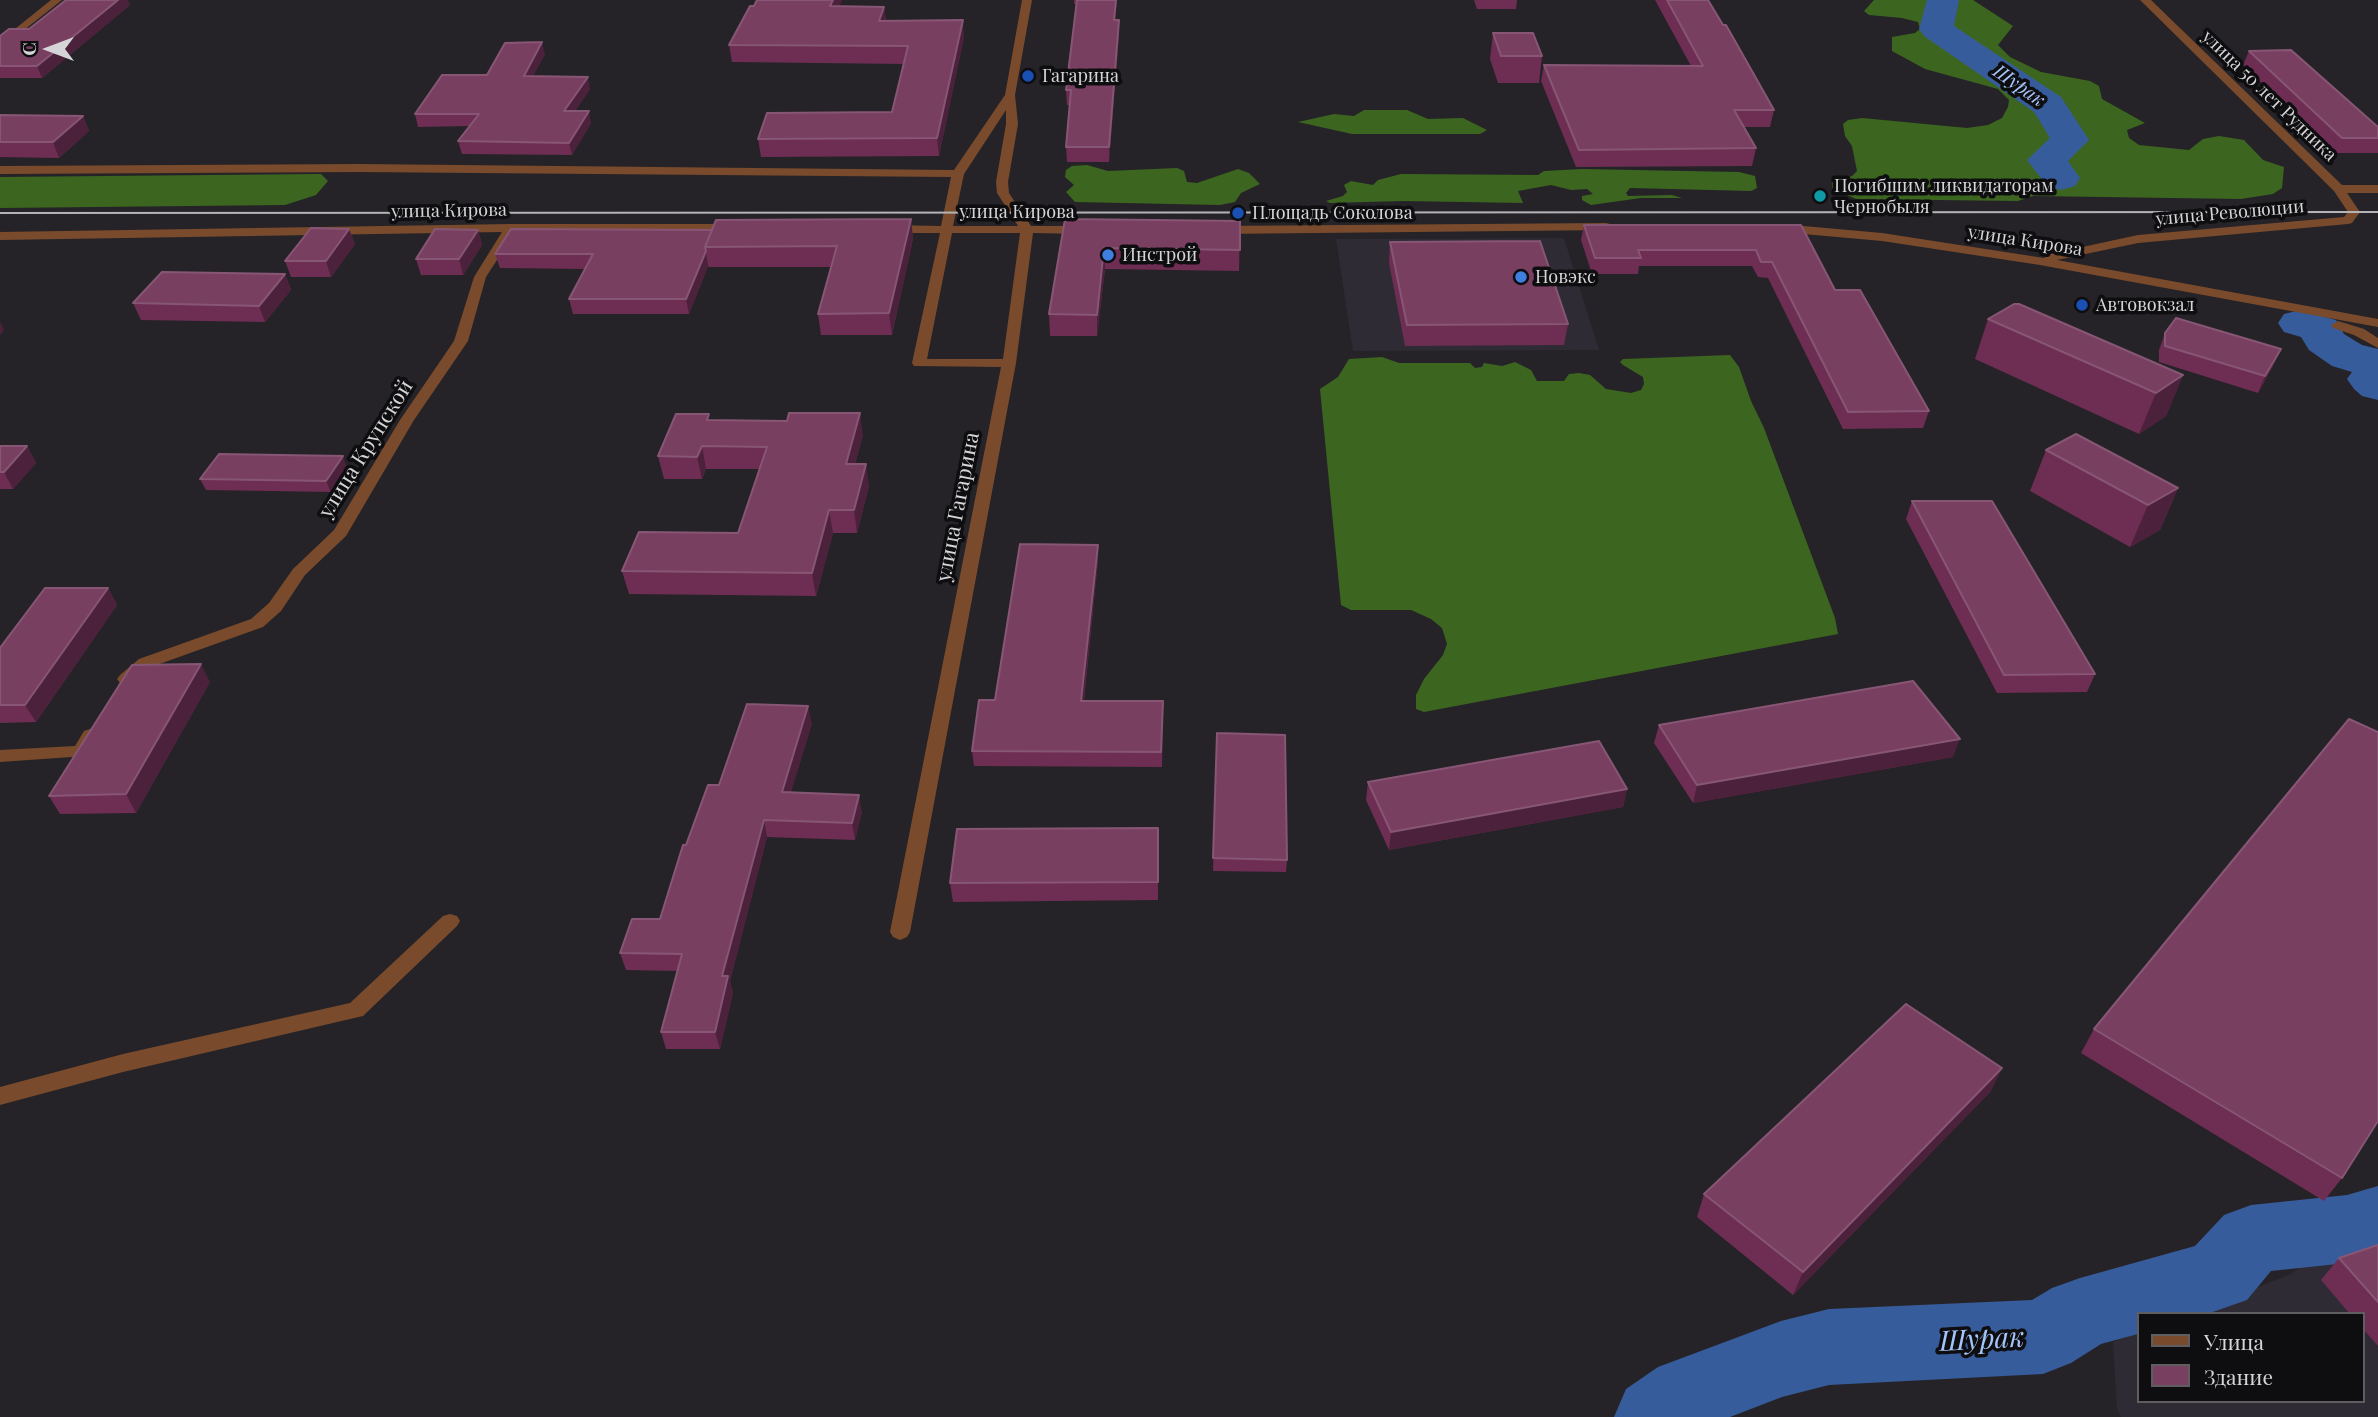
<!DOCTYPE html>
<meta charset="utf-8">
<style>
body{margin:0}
#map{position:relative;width:2378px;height:1417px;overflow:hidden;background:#252327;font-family:"Playfair Display",serif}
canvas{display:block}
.legend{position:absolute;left:2137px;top:1312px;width:228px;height:91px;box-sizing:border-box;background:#0e0d0f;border:2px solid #5e5d5f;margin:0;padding:9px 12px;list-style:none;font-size:21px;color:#d5d5d7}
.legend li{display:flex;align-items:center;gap:14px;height:35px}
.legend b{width:35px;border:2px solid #5e5d5f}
.north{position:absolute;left:14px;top:14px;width:70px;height:70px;-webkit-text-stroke:5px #0e0d0f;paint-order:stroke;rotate:270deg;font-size:19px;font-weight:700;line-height:28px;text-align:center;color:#d5d5d7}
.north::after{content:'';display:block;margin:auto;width:24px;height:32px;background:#d5d5d7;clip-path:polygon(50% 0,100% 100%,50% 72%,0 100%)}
</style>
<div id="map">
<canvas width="2378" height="1417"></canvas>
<ul class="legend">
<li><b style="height:9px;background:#794b2c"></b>Улица</li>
<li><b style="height:19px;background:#793f61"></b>Здание</li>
</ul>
<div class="north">С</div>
</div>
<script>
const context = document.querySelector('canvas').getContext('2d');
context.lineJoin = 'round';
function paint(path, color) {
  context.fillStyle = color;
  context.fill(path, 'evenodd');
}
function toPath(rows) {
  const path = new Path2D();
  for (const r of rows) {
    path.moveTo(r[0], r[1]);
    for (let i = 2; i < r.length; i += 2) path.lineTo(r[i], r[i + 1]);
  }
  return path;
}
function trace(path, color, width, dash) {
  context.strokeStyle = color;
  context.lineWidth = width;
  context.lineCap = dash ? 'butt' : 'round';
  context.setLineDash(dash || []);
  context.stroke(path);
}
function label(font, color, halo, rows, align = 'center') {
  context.font = font + ' "Playfair Display",serif';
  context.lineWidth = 7;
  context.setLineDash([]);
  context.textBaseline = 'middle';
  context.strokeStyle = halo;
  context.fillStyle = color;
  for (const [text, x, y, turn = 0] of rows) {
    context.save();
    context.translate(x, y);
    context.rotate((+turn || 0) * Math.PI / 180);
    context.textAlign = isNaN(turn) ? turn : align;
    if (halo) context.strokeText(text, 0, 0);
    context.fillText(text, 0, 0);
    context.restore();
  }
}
paint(toPath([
 [1564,238,1599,350,1353,351,1336,239],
 [2378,1231,2378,1417,2121,1417,2117,1409,2113,1342,2138,1333,2138,1401,2362,1401,2362,1314,2188,1314,2291,1274,2329,1247]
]), '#2e2b34');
paint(toPath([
 [1874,0,1973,0,2013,26,1998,45,2010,57,2041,72,2090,81,2099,86,2102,99,2145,123,2127,130,2129,138,2139,145,2189,150,2203,139,2219,136,2244,140,2263,160,2284,167,2282,188,2273,194,2241,199,2033,196,2018,201,1856,199,1832,188,1832,182,1852,176,1857,171,1852,146,1845,136,1843,124,1848,120,1862,118,1967,128,1988,125,2002,118,2008,107,2009,100,1998,89,1925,69,1892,51,1892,37,1915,33,1920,29,1918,22,1902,18,1869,15,1864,11],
 [1364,110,1407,110,1428,119,1463,118,1487,130,1480,134,1352,134,1298,122,1334,114,1354,116],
 [1087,165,1108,171,1177,168,1184,171,1187,182,1197,183,1238,169,1249,173,1260,184,1241,193,1235,202,1220,205,1075,202,1066,192,1074,185,1065,177,1066,170,1072,166],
 [1582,169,1739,172,1755,176,1757,188,1751,191,1630,188,1626,193,1628,196,1672,195,1682,198,1641,198,1591,205,1582,200,1582,196,1593,194,1587,189,1571,190,1551,185,1518,191,1523,203,1403,201,1330,203,1326,201,1343,196,1347,192,1344,185,1351,181,1373,185,1378,180,1401,174,1538,175,1544,171],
 [321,174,328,181,316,195,285,205,0,208,0,177],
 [1730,355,1739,367,1751,401,1764,428,1835,618,1838,634,1424,712,1416,709,1416,695,1424,679,1443,655,1447,644,1442,628,1431,619,1411,610,1351,610,1341,605,1320,389,1338,377,1349,359,1382,357,1399,363,1470,363,1475,368,1482,367,1484,363,1502,366,1515,362,1531,370,1537,381,1564,381,1569,374,1579,373,1590,375,1606,389,1631,393,1641,390,1644,384,1643,377,1623,365,1620,362,1623,359]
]), '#3c6620');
paint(toPath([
 [1927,0,1959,0,1954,26,2061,97,2089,140,2068,161,2080,178,2075,186,2061,190,2047,186,2027,160,2050,138,2034,112,1924,36,1919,29,1927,0],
 [2300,310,2336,320,2344,334,2362,345,2378,349,2378,400,2362,396,2354,389,2347,379,2352,372,2332,366,2309,350,2301,337,2284,332,2278,323,2284,314,2300,310],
 [2378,1186,2378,1252,2347,1263,2271,1271,2247,1300,2207,1314,2138,1314,2138,1334,2101,1344,2071,1363,2043,1374,1829,1385,1782,1397,1730,1417,1614,1417,1626,1389,1658,1367,1781,1321,1829,1309,2032,1300,2052,1288,2080,1278,2195,1246,2224,1215,2251,1205,2347,1195,2378,1186]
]), '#375c9b');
paint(toPath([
 [51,0,62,0,0,49,0,41,51,0],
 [1022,0,1032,0,1015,95,1018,124,1008,182,1009,193,1031,226,1085,226,1091,230,1085,234,1033,233,1016,363,910,932,907,937,900,940,893,937,890,932,1001,367,914,366,912,363,940,233,889,233,883,229,889,225,941,226,951,177,359,172,0,174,0,166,359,164,954,170,1005,95,1022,0],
 [1006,110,1006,124,996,182,997,193,1018,226,953,226,964,174,1006,110],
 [952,233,1020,233,1003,359,927,359,952,233],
 [2140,0,2151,0,2342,185,2378,185,2378,193,2347,193,2360,212,2352,223,2348,224,2138,243,2057,260,2378,319,2378,327,2040,265,1882,241,1781,232,1775,228,1781,224,1882,233,2044,258,2050,254,2138,235,2344,217,2348,212,2334,191,2140,0],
 [1606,223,1610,224,1610,230,1218,234,1212,230,1218,226,1606,223],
 [511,224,735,224,741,228,735,232,515,232,486,277,468,341,414,420,346,536,305,575,281,611,263,627,151,667,132,683,120,683,117,679,120,675,139,659,251,619,269,603,293,569,334,530,400,420,454,341,474,277,502,232,0,240,0,232,511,224],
 [2338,321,2364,329,2378,338,2378,348,2354,335,2333,328,2331,325,2338,321],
 [90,729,99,735,86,756,0,762,0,750,75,746,84,731,90,729],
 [450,914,457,916,460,921,457,926,363,1016,123,1072,0,1105,0,1087,123,1054,350,1003,443,916,450,914]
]), '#794b2c');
trace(toPath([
 [0,213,2378,212]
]), '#b4b3b6', 2);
paint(toPath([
 [757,0,842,0,839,6,884,7,886,21,964,37,939,156,761,157,758,139,892,112,904,64,732,62,729,45],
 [1074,0,1117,0,1115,20,1119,34,1109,162,1067,162,1066,147,1070,105,1067,105,1066,90,1076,4,1074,4],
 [1474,0,1517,0,1516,9,1477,9],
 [1655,0,1708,0,1774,110,1770,127,1744,127,1756,148,1752,166,1576,167,1541,81,1544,65,1691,66],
 [130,5,42,78,0,78,0,36],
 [1493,33,1542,56,1539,83,1498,83,1490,59],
 [2249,51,2378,138,2378,153,2335,153,2243,65],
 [545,54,533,76,590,89,575,111,591,123,572,155,462,154,458,141,470,126,418,127,415,114,487,75],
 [0,115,83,116,89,131,59,158,0,157],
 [911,219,913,239,892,335,821,335,818,314,831,267,709,267,708,266,689,314,573,314,569,299,585,269,500,268,495,254,712,230],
 [1065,219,1240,221,1239,271,1105,269,1097,336,1050,336,1049,314],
 [1584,225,1801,225,1835,290,1929,411,1923,428,1843,429,1768,278,1758,277,1752,266,1639,266,1638,274,1592,274,1581,240],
 [349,229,355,244,331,277,291,277,285,261],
 [478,230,482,245,463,275,421,275,416,259],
 [1390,242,1568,324,1564,345,1405,346,1389,263],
 [285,274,291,290,265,322,141,320,133,303],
 [1988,319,2183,375,2166,416,2139,434,1975,359],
 [2165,333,2273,366,2258,393,2159,362,2159,350],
 [710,420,863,435,855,464,869,486,857,533,833,533,816,596,629,594,622,571,738,533,760,469,706,469,702,479,664,479,658,456],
 [0,446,27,446,36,463,13,489,0,489],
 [2046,450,2178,488,2160,530,2130,547,2030,491],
 [347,468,331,492,206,490,200,479],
 [1912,501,2095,674,2087,692,1997,693,1906,519],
 [1098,560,1084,701,1163,701,1162,767,974,766,972,751,995,700],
 [108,588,117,605,36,722,0,723,0,648],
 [210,682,136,813,60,814,49,796],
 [812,723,791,792,862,812,855,840,767,837,730,981,733,993,720,1049,666,1049,661,1032,677,971,626,970,620,953,660,919,686,845,719,785],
 [1659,725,1953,757,1693,803,1654,743],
 [1217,733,1287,860,1286,872,1213,871],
 [1368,782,1627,789,1623,807,1389,850,1366,800],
 [1158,828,1158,900,953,902,950,883],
 [2094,1029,2342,1178,2324,1201,2081,1053],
 [2002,1068,1990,1092,1793,1295,1697,1217,1704,1194],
 [2378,1245,2378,1346,2362,1328,2362,1314,2350,1314,2321,1280,2339,1258]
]), '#6e2d53');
paint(toPath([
 [118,0,128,0,130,5,42,78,37,66],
 [833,0,842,0,832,23,830,6],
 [1116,0,1117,0,1114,34,1114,20],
 [884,7,886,23,879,21],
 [963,20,964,37,939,156,937,138],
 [1119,20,1119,34,1109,162,1109,147],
 [542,42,545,54,527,88,524,76],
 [588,77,590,89,566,123,564,111],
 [589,111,591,123,572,155,569,143],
 [83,116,89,131,59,158,53,142],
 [911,219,913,239,892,335,889,313],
 [349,229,355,244,331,277,326,261],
 [478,230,482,245,463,275,459,259],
 [1104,248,1105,269,1097,336,1097,315],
 [706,251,708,266,689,314,686,299],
 [285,274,291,290,265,322,259,306],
 [0,322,4,330,0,335],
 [2281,349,2273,366,2258,393,2265,376],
 [2183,375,2166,416,2139,434,2156,393],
 [860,413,863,435,849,486,846,464],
 [27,446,36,463,13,489,4,472],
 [702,446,706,469,702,479,697,457],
 [343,456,347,468,331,492,326,481],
 [866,464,869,486,857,533,854,510],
 [2178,488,2160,530,2130,547,2148,505],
 [829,510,833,533,816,596,812,573],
 [1098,545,1098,560,1082,716,1081,701],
 [108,588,117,605,36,722,25,705],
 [201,664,210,682,136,813,126,794],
 [808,706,812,723,786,809,782,792],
 [1960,739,1953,757,1693,803,1697,785],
 [1627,789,1623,807,1389,850,1391,832],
 [859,795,862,812,855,840,852,823],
 [764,820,767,837,730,981,733,993,720,1049,715,1032,722,976],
 [2002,1068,1990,1092,1793,1295,1803,1272]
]), '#4c213b');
const building = toPath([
 [66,0,118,0,37,66,0,66,0,36,9,29,29,29,66,0],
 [757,0,833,0,830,6,884,7,879,21,963,20,937,138,758,139,767,113,892,112,908,46,729,45,750,6,754,6,757,0],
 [1077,0,1116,0,1114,20,1119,20,1109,147,1066,147,1071,90,1066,90,1077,0],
 [1667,0,1708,0,1723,25,1726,25,1774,110,1734,110,1756,148,1579,150,1544,65,1703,66,1667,0],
 [1493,33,1533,33,1542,56,1501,56,1493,33],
 [542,42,524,76,588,77,564,111,589,111,569,143,458,141,479,114,415,114,442,75,487,75,505,43,542,42],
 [2291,50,2378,127,2378,138,2342,138,2249,51,2291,50],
 [0,115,83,116,53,142,0,142,0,115],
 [911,219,889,313,818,314,837,246,705,247,716,220,911,219],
 [1065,219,1240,221,1240,250,1104,248,1097,315,1049,314,1065,219],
 [1584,225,1801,225,1835,290,1860,290,1929,411,1848,412,1772,262,1761,262,1756,250,1638,250,1641,258,1595,258,1584,225],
 [311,228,349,229,326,261,285,261,311,228],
 [435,229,478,230,459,259,416,259,435,229],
 [511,229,712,230,705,247,706,251,686,299,569,299,593,254,495,254,511,229],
 [1540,241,1568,324,1407,325,1390,242,1540,241],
 [162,272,285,274,259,306,133,303,162,272],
 [2014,304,2019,304,2183,375,2156,393,1988,319,2014,304],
 [2176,318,2281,349,2265,376,2165,346,2165,333,2176,318],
 [789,413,860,413,846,464,866,464,854,510,829,510,812,573,622,571,639,532,738,533,767,447,702,446,697,457,658,456,676,414,709,414,707,420,787,421,789,413],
 [2076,434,2178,488,2148,505,2046,450,2076,434],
 [0,446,27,446,4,472,0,472,0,446],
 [219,454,343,456,326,481,200,479,219,454],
 [1912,501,1992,501,2095,674,2004,675,1912,501],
 [1020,544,1098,545,1081,701,1163,701,1161,752,972,751,979,700,995,700,1020,544],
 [45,588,108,588,25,705,0,705,0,648,45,588],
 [201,664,126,794,49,796,132,665,201,664],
 [1913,681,1960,739,1697,785,1659,725,1913,681],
 [747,704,808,706,782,792,859,795,852,823,764,820,722,976,728,976,715,1032,661,1032,682,954,620,953,632,919,660,919,683,845,686,845,708,785,719,785,747,704],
 [2349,719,2378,732,2378,1121,2342,1178,2094,1029,2349,719],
 [1217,733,1285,735,1287,860,1213,858,1217,733],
 [1599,741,1627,789,1391,832,1368,782,1599,741],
 [1158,828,1158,882,950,883,957,829,1158,828],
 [1906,1004,2002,1068,1803,1272,1704,1194,1906,1004],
 [2378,1245,2378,1302,2339,1258,2378,1245]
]);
paint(building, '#793f61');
trace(building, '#875674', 2);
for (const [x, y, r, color] of [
 [1028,76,7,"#1a4fb4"],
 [1820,196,7,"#0f9aa8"],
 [1238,213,7,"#1a4fb4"],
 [1108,255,7,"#3f7fe0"],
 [1521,277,7,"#3f7fe0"],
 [2082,305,7,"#1a4fb4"]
]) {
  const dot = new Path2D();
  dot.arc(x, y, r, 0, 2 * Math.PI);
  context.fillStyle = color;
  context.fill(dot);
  trace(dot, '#0e0d0f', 2.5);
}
label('18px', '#d5d5d7', '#0e0d0f', [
 ["Гагарина",1042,76],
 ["Погибшим ликвидаторам",1834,186],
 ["Чернобыля",1834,207],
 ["Площадь Соколова",1252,213],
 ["Инстрой",1122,255],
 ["Новэкс",1535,277],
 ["Автовокзал",2096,305]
], 'left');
label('18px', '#d5d5d7', '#0e0d0f', [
 ["улица 50 лет Рудника",2269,96,44],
 ["улица Кирова",449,211,-1],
 ["улица Кирова",1017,212],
 ["улица Революции",2230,213,-5],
 ["улица Кирова",2025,241,9]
]);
label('italic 19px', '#a4c5fb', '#0e0d0f', [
 ["Шурак",2019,86,35]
]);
label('21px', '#d5d5d7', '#0e0d0f', [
 ["улица Крупской",366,449,-58],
 ["улица Гагарина",958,507,-79]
]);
label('italic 28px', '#a4c5fb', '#0e0d0f', [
 ["Шурак",1982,1340,-3]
]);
</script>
